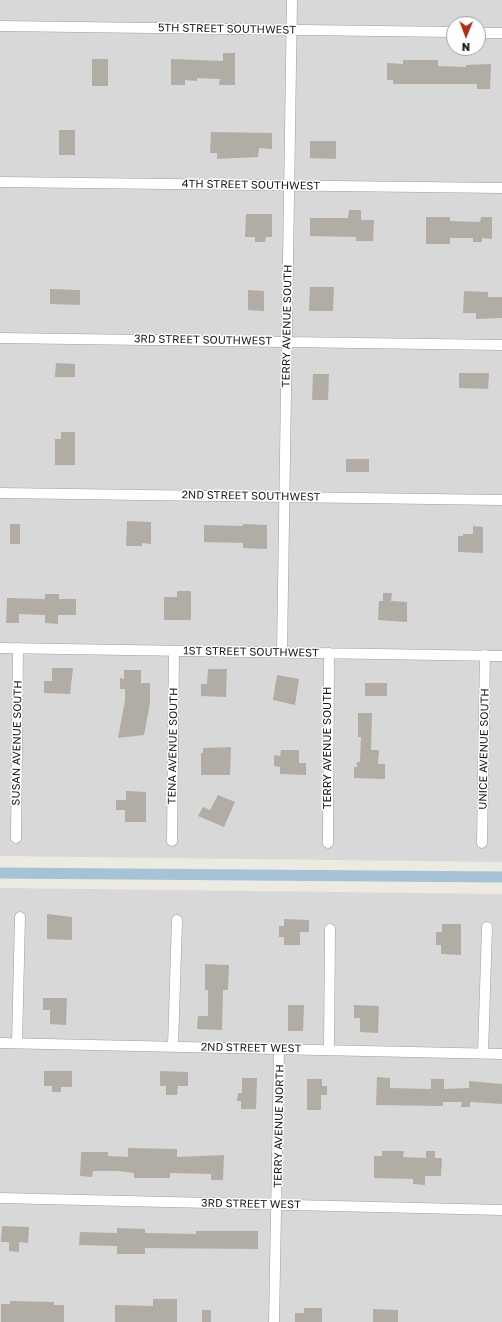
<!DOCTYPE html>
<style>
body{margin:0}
#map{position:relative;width:502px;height:1322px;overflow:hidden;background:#eceae1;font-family:"Golos Text",sans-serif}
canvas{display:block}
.north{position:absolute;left:446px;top:16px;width:40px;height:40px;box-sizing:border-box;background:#fff;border:1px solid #a4a4a4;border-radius:50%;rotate:181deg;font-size:11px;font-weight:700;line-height:16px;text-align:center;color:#1b1b1b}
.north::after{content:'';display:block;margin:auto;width:14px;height:18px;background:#b52d11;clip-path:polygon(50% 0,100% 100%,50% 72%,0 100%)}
</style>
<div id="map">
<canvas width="502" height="1322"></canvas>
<div class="north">N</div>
</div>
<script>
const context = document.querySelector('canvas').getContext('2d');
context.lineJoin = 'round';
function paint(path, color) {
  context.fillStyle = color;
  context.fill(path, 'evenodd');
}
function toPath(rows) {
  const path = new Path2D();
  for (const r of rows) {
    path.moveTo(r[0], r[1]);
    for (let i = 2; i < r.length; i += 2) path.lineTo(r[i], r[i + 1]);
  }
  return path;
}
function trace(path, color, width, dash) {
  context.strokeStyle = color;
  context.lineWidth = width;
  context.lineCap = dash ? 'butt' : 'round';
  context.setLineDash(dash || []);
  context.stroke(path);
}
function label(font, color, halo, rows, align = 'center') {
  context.font = font + ' "Golos Text",sans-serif';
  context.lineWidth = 3;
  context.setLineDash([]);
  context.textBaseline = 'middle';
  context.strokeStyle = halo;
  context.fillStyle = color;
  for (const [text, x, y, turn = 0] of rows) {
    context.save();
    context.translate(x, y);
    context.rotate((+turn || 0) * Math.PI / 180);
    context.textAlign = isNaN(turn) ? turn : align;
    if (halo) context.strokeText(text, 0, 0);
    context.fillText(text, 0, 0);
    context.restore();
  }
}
paint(toPath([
 [0,0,502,0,502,862,0,856],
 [454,24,478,24,478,48,454,48],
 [0,888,502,894,502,1322,0,1322]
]), '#d9d8d8');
trace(toPath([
 [0,873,502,877]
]), '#a5c2d6', 11);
paint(toPath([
 [223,53,235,53,235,85,219,85,220,79,197,78,197,81,185,80,185,85,171,85,171,59,223,61],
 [92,59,108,59,108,86,92,86],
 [403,60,438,60,438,66,466,67,466,65,491,64,490,89,477,89,477,84,393,84,393,80,387,80,387,63,403,64],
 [59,130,75,130,75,155,59,155],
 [211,132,272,133,272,149,259,148,258,157,217,159,217,153,210,153],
 [310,141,336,141,336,159,310,158],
 [349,210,361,210,361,220,374,220,373,241,356,241,356,237,310,236,310,218,348,218],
 [246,214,272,214,272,237,266,237,265,242,255,242,255,237,245,237],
 [426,217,450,217,450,221,480,222,481,217,492,217,492,239,482,238,482,242,473,242,473,238,450,238,450,244,426,244],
 [310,287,334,287,333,311,309,311],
 [50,289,80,290,80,305,50,304],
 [248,290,264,291,264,311,248,310],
 [464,291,488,292,488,297,502,297,502,318,476,319,476,313,463,313],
 [56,363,75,364,75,377,55,377],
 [459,373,489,373,488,389,459,388],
 [313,374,329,374,328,400,312,400],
 [61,432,75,432,75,465,55,465,55,439,61,439],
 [346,459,369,459,369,472,346,472],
 [127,521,151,522,151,544,142,543,142,546,126,546],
 [10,524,20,524,20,544,10,544],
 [243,524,267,525,267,549,243,548,243,543,204,542,204,525,243,526],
 [473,526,483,527,483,553,458,552,458,536,463,536,463,534,473,534],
 [177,591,191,591,191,620,164,620,164,597,177,597],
 [383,593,392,593,391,601,407,602,407,622,378,620,379,601,383,601],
 [45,594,59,594,59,599,76,599,76,615,58,615,58,624,45,623,45,615,19,614,19,623,6,623,7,598,45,599],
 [52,668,73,668,70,694,44,693,44,681,52,681],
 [208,669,227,669,226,697,201,696,201,684,207,684],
 [124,670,141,670,141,683,150,683,150,703,144,735,118,738,125,701,125,689,120,689,120,678,124,679],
 [277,675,299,679,295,705,273,700],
 [365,683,387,683,387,696,365,696],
 [358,713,372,713,371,750,379,750,378,764,385,764,385,779,354,778,354,767,357,767,357,762,360,762,361,737,358,737],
 [231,747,230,775,201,775,201,753,203,753,203,748],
 [281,750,299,750,299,763,306,763,306,775,280,774,280,767,274,766,274,755,280,756],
 [126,791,146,792,146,822,125,822,125,810,116,810,116,800,126,800],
 [218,795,235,802,224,827,198,816,203,807,210,810],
 [47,914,72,917,72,940,47,939],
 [284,919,309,920,309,932,300,932,300,945,284,945,284,937,279,937,279,926,284,926],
 [442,924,461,924,461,955,441,954,441,945,436,945,436,932,442,932],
 [205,964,229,965,228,990,223,990,222,1030,197,1029,198,1016,208,1016,208,990,205,990],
 [43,998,67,998,66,1025,50,1024,50,1010,43,1010],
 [288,1005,304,1005,303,1031,288,1031],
 [354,1005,379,1006,378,1033,360,1032,360,1018,354,1018],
 [44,1071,72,1071,72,1087,61,1087,61,1092,52,1092,52,1086,44,1086],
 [160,1071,188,1072,188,1086,178,1086,177,1095,166,1095,166,1086,160,1086],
 [377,1077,390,1078,390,1088,431,1089,431,1079,444,1079,444,1089,469,1088,469,1081,502,1084,502,1104,470,1102,470,1107,461,1107,462,1102,443,1102,443,1106,376,1105],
 [242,1078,257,1078,256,1109,241,1109,241,1101,237,1101,238,1093,242,1093],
 [307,1079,322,1079,322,1086,327,1086,327,1095,321,1095,321,1110,307,1110],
 [128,1148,177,1149,177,1157,224,1155,223,1180,211,1180,211,1174,170,1173,170,1178,134,1178,134,1173,119,1171,93,1171,92,1177,80,1176,81,1152,108,1152,108,1156,128,1157],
 [382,1151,404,1151,403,1157,426,1158,426,1151,435,1151,435,1158,442,1158,441,1176,425,1176,425,1185,413,1184,413,1179,374,1178,374,1156,382,1156],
 [2,1226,29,1227,28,1243,19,1242,19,1252,9,1251,9,1242,1,1242],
 [117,1228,145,1229,145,1233,196,1234,196,1231,258,1231,258,1249,145,1248,145,1254,117,1254,117,1246,79,1245,80,1232,117,1233],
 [153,1299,177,1299,177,1322,115,1322,115,1305,153,1306],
 [10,1301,54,1302,54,1305,64,1305,64,1322,1,1322,1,1304,10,1304],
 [304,1308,322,1308,322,1322,295,1322,295,1313,304,1313],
 [373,1309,398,1310,398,1322,373,1322],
 [202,1310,211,1310,211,1322,202,1322]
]), '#b1aca4');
const minor = toPath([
 [0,26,454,32],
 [478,33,502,33],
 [0,182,502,188],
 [0,338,502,345],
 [0,493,502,500],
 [0,648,502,656],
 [282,652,292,0],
 [16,838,18,648],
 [172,841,174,651],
 [328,843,329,653],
 [482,843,485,655],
 [0,1043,502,1054],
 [17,1043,20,917],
 [173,1046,177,920],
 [329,1050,330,929],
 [483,1053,487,927],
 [0,1198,502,1210],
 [274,1322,279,1049]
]);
trace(minor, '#9f9f9f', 11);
trace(minor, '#fff', 10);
label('11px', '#1b1b1b', '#fff', [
 ["5TH STREET SOUTHWEST",227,29,1],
 ["4TH STREET SOUTHWEST",251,185,1],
 ["TERRY AVENUE SOUTH",287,326,-89],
 ["3RD STREET SOUTHWEST",203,340,1],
 ["2ND STREET SOUTHWEST",251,496,1],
 ["1ST STREET SOUTHWEST",251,652,1],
 ["SUSAN AVENUE SOUTH",17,743,-89],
 ["TENA AVENUE SOUTH",173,746,-89],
 ["TERRY AVENUE SOUTH",328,748,-90],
 ["UNICE AVENUE SOUTH",484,749,-89],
 ["2ND STREET WEST",251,1048,1],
 ["TERRY AVENUE NORTH",279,1126,-89],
 ["3RD STREET WEST",251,1204,1]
]);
</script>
